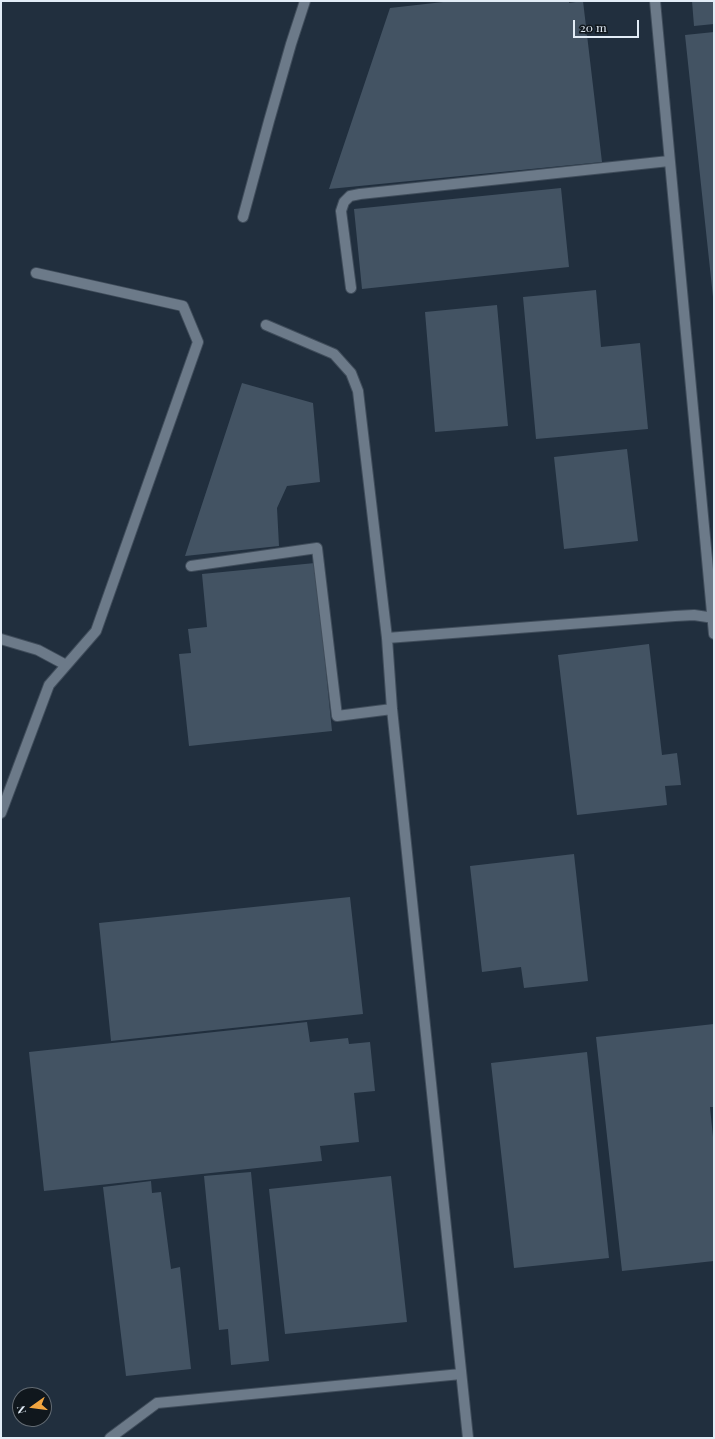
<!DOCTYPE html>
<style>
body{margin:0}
#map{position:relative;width:715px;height:1439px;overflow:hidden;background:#212f3e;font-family:"Playfair Display",serif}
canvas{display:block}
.frame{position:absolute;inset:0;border:2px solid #e2ecf6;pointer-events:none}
.north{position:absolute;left:12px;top:1387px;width:40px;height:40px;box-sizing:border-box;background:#10171d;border:1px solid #646c74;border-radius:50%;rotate:256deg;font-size:11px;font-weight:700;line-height:16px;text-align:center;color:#e2ecf6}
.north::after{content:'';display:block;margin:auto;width:14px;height:18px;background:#f1a540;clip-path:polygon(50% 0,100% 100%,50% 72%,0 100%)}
.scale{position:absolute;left:573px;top:20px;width:66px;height:18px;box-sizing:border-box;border:2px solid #e2ecf6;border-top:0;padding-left:5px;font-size:12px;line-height:14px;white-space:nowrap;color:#e2ecf6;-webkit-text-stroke:3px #10171d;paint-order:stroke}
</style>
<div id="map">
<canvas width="715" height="1439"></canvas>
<div class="frame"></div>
<div class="north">N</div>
<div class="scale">20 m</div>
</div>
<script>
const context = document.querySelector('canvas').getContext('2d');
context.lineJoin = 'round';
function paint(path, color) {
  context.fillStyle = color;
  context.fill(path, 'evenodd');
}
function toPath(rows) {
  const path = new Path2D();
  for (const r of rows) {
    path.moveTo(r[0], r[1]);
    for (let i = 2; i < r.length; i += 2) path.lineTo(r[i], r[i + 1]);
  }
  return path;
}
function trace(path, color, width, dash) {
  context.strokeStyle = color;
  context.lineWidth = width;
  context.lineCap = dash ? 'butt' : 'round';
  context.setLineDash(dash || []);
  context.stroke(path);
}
paint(toPath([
 [452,1,569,1,569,3,583,1,602,162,329,189,390,8],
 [692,1,714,1,714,24,694,26],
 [714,32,714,297,713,297,685,35],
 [561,188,569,267,362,289,354,209],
 [596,290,601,347,640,343,648,429,536,439,523,297],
 [497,305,508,426,435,432,425,312],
 [242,383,313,403,320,482,287,486,277,508,279,546,185,556],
 [627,449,638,541,564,549,554,457],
 [315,563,332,731,189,746,179,654,191,653,188,629,207,627,202,574],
 [649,644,662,755,677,753,681,785,665,786,667,805,577,815,558,655],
 [574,854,588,981,524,988,521,967,482,972,470,866],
 [350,897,363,1014,111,1041,99,923],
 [307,1022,310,1042,348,1038,349,1044,370,1042,375,1091,354,1093,359,1142,320,1146,322,1161,44,1191,29,1052],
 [714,1024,714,1107,710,1107,714,1147,714,1261,622,1271,596,1037],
 [587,1052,609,1258,514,1268,491,1063],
 [251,1172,269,1361,231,1365,228,1329,219,1330,204,1176],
 [391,1176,407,1322,285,1334,269,1189],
 [151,1181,152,1193,161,1192,171,1269,180,1267,191,1369,126,1376,103,1187]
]), '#435363');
const minor = toPath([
 [655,1,714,634],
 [243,217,269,121,291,44,305,1],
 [351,288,341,211,344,202,350,196,360,194,669,161],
 [266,325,334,354,351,373,358,391,387,638,392,709,468,1438],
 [191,566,317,548,337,716,392,709],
 [387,638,675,616,694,615,714,618],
 [1,639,38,650,66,665],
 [1,813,49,685,96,631,198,342,183,306,36,273],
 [110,1438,157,1403,461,1374]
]);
trace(minor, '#404d5b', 12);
trace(minor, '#6c7a89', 10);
</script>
